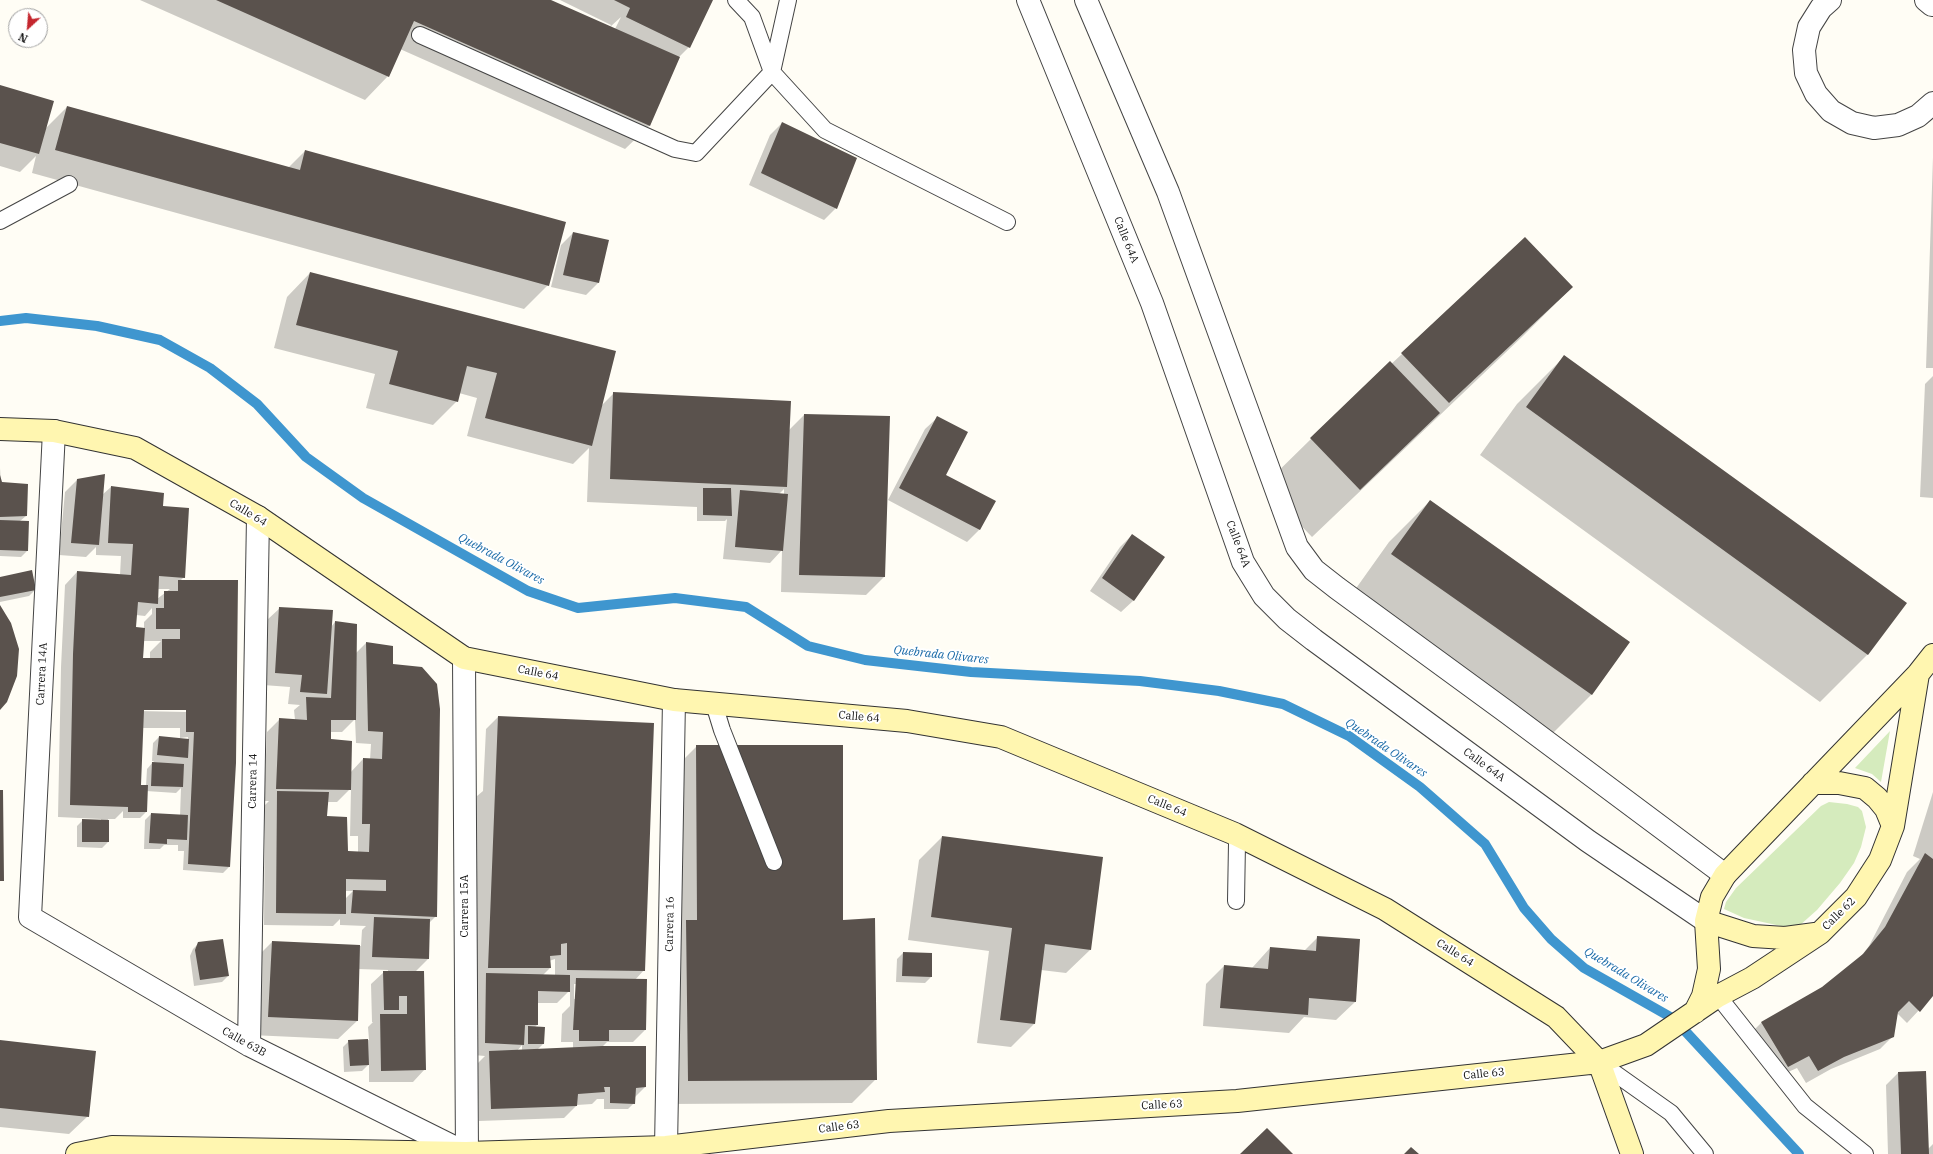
<!DOCTYPE html>
<style>
body{margin:0}
#map{position:relative;width:1933px;height:1154px;overflow:hidden;background:#fffdf5;font-family:"IBM Plex Serif",serif}
canvas{display:block}
.north{position:absolute;left:8px;top:8px;width:40px;height:40px;box-sizing:border-box;background:#fff;border:1px solid #a0a0a0;border-radius:50%;rotate:206deg;font-size:11px;font-weight:700;line-height:16px;text-align:center;color:#111}
.north::after{content:'';display:block;margin:auto;width:14px;height:18px;background:#c4262e;clip-path:polygon(50% 0,100% 100%,50% 72%,0 100%)}
</style>
<div id="map">
<canvas width="1933" height="1154"></canvas>
<div class="north">N</div>
</div>
<script>
const context = document.querySelector('canvas').getContext('2d');
context.lineJoin = 'round';
function paint(path, color) {
  context.fillStyle = color;
  context.fill(path, 'evenodd');
}
function toPath(rows) {
  const path = new Path2D();
  for (const r of rows) {
    path.moveTo(r[0], r[1]);
    for (let i = 2; i < r.length; i += 2) path.lineTo(r[i], r[i + 1]);
  }
  return path;
}
function trace(path, color, width, dash) {
  context.strokeStyle = color;
  context.lineWidth = width;
  context.lineCap = dash ? 'butt' : 'round';
  context.setLineDash(dash || []);
  context.stroke(path);
}
function label(font, color, halo, rows, align = 'center') {
  context.font = font + ' "IBM Plex Serif",serif';
  context.lineWidth = 4;
  context.setLineDash([]);
  context.textBaseline = 'middle';
  context.strokeStyle = halo;
  context.fillStyle = color;
  for (const [text, x, y, turn = 0] of rows) {
    context.save();
    context.translate(x, y);
    context.rotate((+turn || 0) * Math.PI / 180);
    context.textAlign = isNaN(turn) ? turn : align;
    if (halo) context.strokeText(text, 0, 0);
    context.fillText(text, 0, 0);
    context.restore();
  }
}
paint(toPath([
 [1890,731,1881,782,1872,774,1855,768],
 [1829,802,1847,804,1858,807,1862,811,1866,827,1861,847,1854,863,1840,883,1817,910,1799,926,1781,926,1744,918,1724,909,1726,902,1736,888,1821,806]
]), '#d5ebbd');
paint(toPath([
 [140,0,549,0,610,27,611,25,560,0,712,0,689,47,679,57,649,126,625,149,400,49,388,76,365,100],
 [621,17,615,29,610,27],
 [0,86,46,128,67,107,288,168,305,151,548,285,524,309,32,173,36,156,20,172,0,166],
 [782,123,836,208,824,220,749,185,770,135],
 [1933,157,1933,368,1926,368],
 [573,233,607,241,598,283,586,295,551,287,561,245],
 [310,273,601,406,614,393,789,430,804,415,884,577,866,595,781,592,782,550,770,563,723,559,727,519,725,521,697,521,697,507,587,502,589,448,573,464,467,436,477,398,459,393,457,401,433,425,366,408,375,374,274,348,287,297],
 [784,489,784,495,778,495],
 [1572,287,1524,335,1312,537,1263,486,1311,439,1402,354],
 [1565,356,1868,654,1820,702,1480,455,1517,404],
 [1933,376,1933,498,1920,497,1925,384],
 [938,417,944,475,994,501,979,530,967,542,888,500,925,429],
 [0,468,1,484,26,516,20,521,27,551,21,557,0,556],
 [77,480,102,495,111,487,162,507,184,577,180,581,237,581,236,711,229,867,223,873,183,870,184,851,178,851,178,845,164,845,160,849,144,849,145,820,151,814,180,816,181,788,176,793,146,791,146,812,140,818,123,818,123,811,115,819,108,819,108,842,102,848,77,847,77,826,83,820,101,821,101,819,58,817,61,667,65,585,77,572,120,575,121,556,96,555,96,547,86,557,59,555,65,492],
 [158,589,170,589,157,599],
 [152,608,152,614,144,622,144,629,135,628,136,615,145,616],
 [144,641,161,641,150,652,150,659,143,659],
 [139,709,188,710,186,712,139,711],
 [141,728,180,728,180,738,188,737,188,740,159,737,153,743,152,761,154,761,147,769,146,786,138,786],
 [1430,501,1629,642,1591,695,1551,735,1352,594,1389,542],
 [1132,535,1134,600,1121,612,1090,591,1120,547],
 [0,578,35,590,29,596,0,602],
 [280,608,331,627,335,622,356,653,366,643,392,665,436,916,429,923,428,959,415,972,425,1069,413,1082,369,1082,369,1064,362,1071,344,1072,343,1047,349,1041,369,1040,368,1027,373,1022,372,1022,371,984,384,972,388,972,388,970,358,969,357,1021,338,1039,251,1035,254,960,272,942,361,946,362,930,366,926,340,925,340,919,333,926,264,925,265,805,269,801,264,801,267,732,280,719,295,720,294,710,300,705,288,704,290,687,263,685,267,620],
 [355,719,356,743,371,744,370,760,363,759,350,773,330,740,330,732,342,732],
 [351,788,350,836,358,836,358,852,347,852,326,817,327,802,337,802],
 [345,891,353,891,345,899],
 [498,717,644,970,635,980,646,980,645,1030,633,1042,607,1042,602,1047,645,1087,634,1098,634,1103,628,1109,604,1109,604,1099,597,1099,592,1104,577,1105,564,1118,479,1121,477,1064,485,1056,473,1055,470,985,477,796,483,791,486,729],
 [555,959,555,976,542,976,550,968,549,961],
 [574,984,576,984,576,999,574,999],
 [570,990,570,1006,562,1014,561,1042,573,1042,573,1048,537,1050,543,1044,534,1028,537,1025,537,1003,557,1003],
 [522,1045,522,1050,517,1051],
 [697,746,842,921,876,1079,852,1103,665,1104,673,770],
 [1933,792,1933,995,1907,1023,1897,1013,1893,1036,1880,1049,1831,1069,1806,1083,1797,1068,1775,1078,1749,1035,1761,1023,1822,988,1858,960,1869,946,1907,872,1920,859,1913,856],
 [942,837,1090,950,1066,973,1041,970,1034,1024,1011,1047,977,1043,989,951,908,940,919,860],
 [1318,937,1355,1002,1336,1020,1304,1017,1289,1033,1203,1026,1206,984,1224,966,1252,968,1270,948,1304,951],
 [199,943,228,976,222,982,194,986,190,956,193,949],
 [903,953,931,977,925,983,896,982,897,959],
 [0,1041,88,1116,69,1134,0,1127],
 [1898,1073,1928,1149,1933,1144,1933,1154,1888,1154,1886,1085]
]), '#0003');
trace(toPath([
 [0,321,26,318,97,326,160,340,210,368,257,404,306,457,363,498,528,591,578,608,675,598,746,607,808,646,865,660,971,672,1140,681,1219,691,1283,704,1349,736,1420,787,1485,844,1524,908,1551,939,1584,968,1674,1019,1799,1154]
]), '#3f96cf', 10);
paint(toPath([
 [216,0,551,0,680,57,650,126,414,21,389,77],
 [614,0,713,0,690,48,626,17,630,8],
 [0,85,54,101,39,154,0,143],
 [67,106,300,170,305,150,566,222,549,286,55,150],
 [782,122,857,158,837,209,761,173],
 [573,232,609,240,599,283,563,275],
 [1525,237,1573,287,1449,403,1401,353],
 [310,272,616,351,592,446,485,418,497,373,467,366,458,402,389,384,398,351,296,325],
 [1564,355,1907,603,1868,655,1526,407],
 [1390,361,1440,413,1360,490,1310,438],
 [613,392,791,401,787,487,610,479],
 [804,414,890,416,885,577,799,575],
 [937,416,968,432,946,475,996,501,980,530,899,488],
 [105,474,99,545,71,543,77,479],
 [0,475,2,482,28,484,27,516,0,517],
 [111,486,164,493,163,506,189,508,185,578,159,576,158,604,138,602,136,627,145,628,143,658,162,658,162,639,180,639,180,629,156,629,156,608,164,608,164,591,178,591,178,580,238,580,236,763,230,867,188,864,194,732,186,732,186,710,144,710,141,785,148,785,147,812,128,812,128,807,70,805,73,654,77,571,131,575,133,544,108,543],
 [703,488,731,488,732,516,703,515],
 [740,490,788,494,783,551,735,547],
 [1430,500,1630,642,1592,695,1391,554],
 [0,520,29,521,28,551,0,550],
 [1132,534,1165,557,1134,601,1102,578],
 [32,570,36,590,0,597,0,577],
 [0,605,11,623,19,649,17,676,7,702,0,710],
 [279,607,333,610,327,694,300,692,302,675,275,673],
 [335,621,357,624,356,720,331,720,331,739,352,741,351,790,276,789,279,718,307,720,306,697,331,698],
 [366,642,393,646,393,664,422,667,437,684,440,709,437,917,351,913,353,890,386,891,386,880,346,879,346,914,276,913,277,791,329,792,327,816,347,817,348,851,369,852,370,824,362,824,363,758,382,759,383,732,368,731],
 [498,716,654,723,645,971,567,970,567,943,561,944,561,955,550,956,551,968,488,968],
 [159,736,189,739,188,758,157,755],
 [696,745,843,745,843,920,875,918,877,1080,688,1081,686,920,697,920],
 [152,762,184,764,183,787,151,786],
 [0,790,3,790,4,881,0,881],
 [151,813,188,815,187,840,167,839,167,844,149,843],
 [82,819,109,820,109,842,82,842],
 [942,836,1103,857,1091,950,1045,944,1035,1024,1000,1020,1012,928,931,917],
 [1925,853,1933,859,1933,996,1920,1012,1909,1001,1898,1012,1894,1037,1844,1057,1818,1071,1809,1056,1788,1067,1761,1022,1822,987,1863,954,1885,927],
 [374,917,430,919,429,959,372,957],
 [1317,936,1360,939,1356,1002,1309,998,1308,1015,1220,1008,1224,965,1268,969,1270,947,1316,951],
 [223,939,229,976,200,980,195,950,198,942],
 [272,941,360,945,358,1021,268,1017],
 [903,952,932,953,932,977,902,976],
 [383,971,424,971,426,1070,381,1071,380,1014,407,1014,407,996,399,996,399,1010,384,1010],
 [486,973,570,975,570,992,538,991,538,1025,525,1025,524,1045,485,1043],
 [576,978,647,979,646,1030,609,1030,609,1041,579,1041,579,1030,573,1030],
 [528,1026,545,1027,544,1044,528,1044],
 [368,1039,369,1065,350,1066,348,1040],
 [0,1040,96,1051,89,1117,0,1108],
 [602,1046,646,1046,646,1087,636,1088,635,1104,610,1103,610,1087,604,1087,605,1092,578,1094,577,1106,491,1109,489,1051],
 [1926,1071,1929,1154,1901,1154,1898,1072],
 [1267,1128,1293,1154,1240,1154],
 [1411,1147,1419,1154,1404,1154]
]), '#5a524d');
const lane = toPath([
 [736,0,752,17,772,72,825,130,1007,222],
 [420,35,675,149,696,153,772,72,788,0],
 [0,221,69,184],
 [714,704,722,730,774,862],
 [1235,834,1237,843,1236,901],
 [1718,996,1805,1106,1865,1154],
 [1599,1062,1671,1113,1705,1154]
]);
const street = toPath([
 [1028,0,1152,303,1243,562,1264,596,1287,619,1314,640,1588,841,1706,921],
 [1086,0,1168,192,1297,547,1314,570,1337,588,1508,713,1725,875],
 [1830,0,1821,8,1809,27,1804,50,1806,73,1816,94,1831,111,1852,123,1874,128,1898,125,1918,116,1933,103],
 [1926,0,1932,5],
 [54,431,30,917,249,1045,466,1153],
 [464,658,467,1154],
 [249,1045,258,517],
 [666,1147,674,700]
]);
const secondary = toPath([
 [0,429,54,431,135,448,258,517,464,658,674,700,907,721,1001,737,1235,834,1385,909,1556,1017,1599,1062,1632,1154],
 [1813,783,1839,783,1865,788,1877,798,1886,809,1893,826],
 [1706,921,1753,936,1785,938,1815,934],
 [1695,1012,1703,996,1709,969,1706,921,1712,897,1725,875,1918,674,1933,655],
 [77,1154,112,1147,466,1153,666,1147,889,1121,1237,1101,1599,1062,1646,1045,1718,996,1752,978,1820,933,1856,897,1880,860,1893,826,1918,674]
]);
trace(lane, '#444', 18);
trace(street, '#444', 24);
trace(secondary, '#333', 24);
trace(lane, '#fff', 16);
trace(street, '#fff', 22);
trace(secondary, '#fff6b0', 22);
label('11px', '#111', '#fff', [
 ["Calle 64A",1126,240,68],
 ["Calle 64",248,513,31],
 ["Calle 64A",1238,544,69],
 ["Calle 64",538,673,11],
 ["Carrera 14A",42,674,-87],
 ["Calle 64",859,717,5],
 ["Calle 64A",1484,765,36],
 ["Carrera 14",253,781,-89],
 ["Calle 64",1167,806,22],
 ["Carrera 15A",465,906,-90],
 ["Calle 62",1839,914,-45],
 ["Carrera 16",670,924,-89],
 ["Calle 64",1455,953,32],
 ["Calle 63B",244,1042,29],
 ["Calle 63",1484,1074,-6],
 ["Calle 63",1162,1105,-3],
 ["Calle 63",839,1127,-7]
]);
label('italic 12px', '#1768a6', '#fff', [
 ["Quebrada Olivares",501,559,28],
 ["Quebrada Olivares",941,655,6],
 ["Quebrada Olivares",1386,748,34],
 ["Quebrada Olivares",1626,975,31]
]);
</script>
